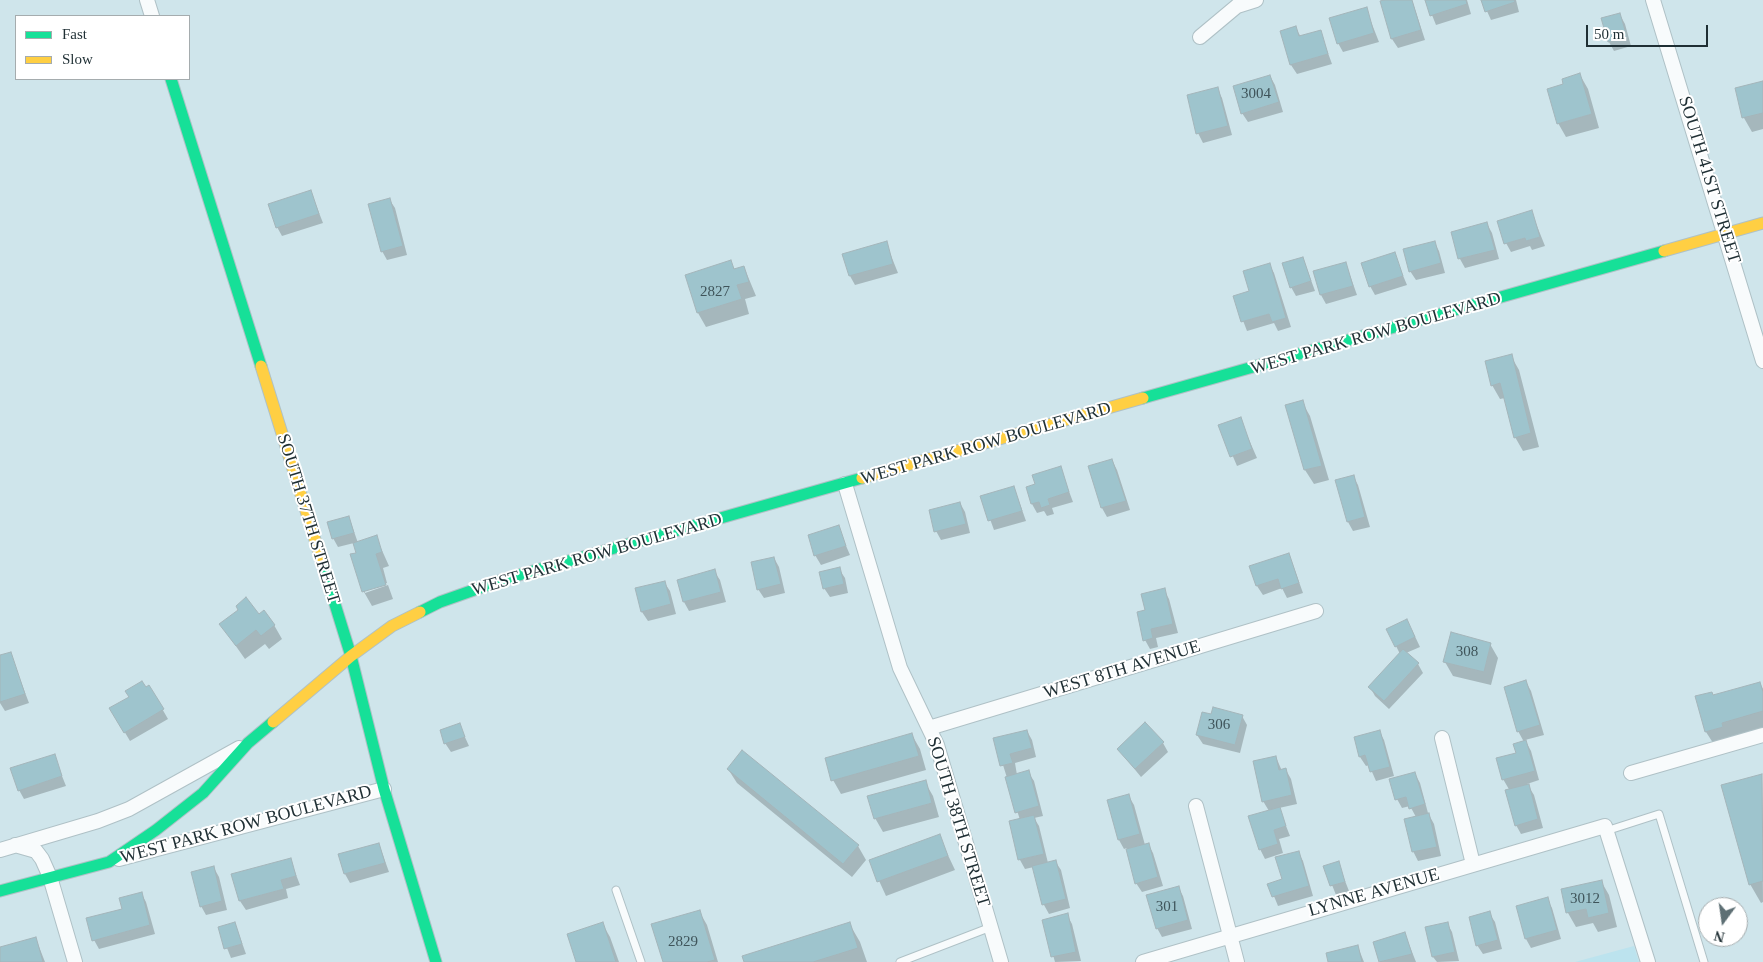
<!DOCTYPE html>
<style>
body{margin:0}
#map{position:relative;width:1763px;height:962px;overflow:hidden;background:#cfe5eb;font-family:Georgia,serif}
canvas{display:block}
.legend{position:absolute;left:15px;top:15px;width:175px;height:65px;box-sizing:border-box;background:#fff;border:1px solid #a5acae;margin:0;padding:6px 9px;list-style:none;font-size:15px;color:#1f2f34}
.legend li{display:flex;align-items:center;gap:10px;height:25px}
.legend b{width:25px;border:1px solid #a5acae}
.north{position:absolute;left:1698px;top:897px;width:50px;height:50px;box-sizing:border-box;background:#fff;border:1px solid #a5acae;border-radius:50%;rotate:194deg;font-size:14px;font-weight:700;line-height:20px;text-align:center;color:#1f2f34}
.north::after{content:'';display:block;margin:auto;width:18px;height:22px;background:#5d6f74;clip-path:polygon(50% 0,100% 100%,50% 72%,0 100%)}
.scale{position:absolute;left:1586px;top:25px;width:122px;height:22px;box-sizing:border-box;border:2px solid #1f2f34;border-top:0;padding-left:6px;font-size:15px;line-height:18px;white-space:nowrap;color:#1f2f34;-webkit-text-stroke:4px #fff;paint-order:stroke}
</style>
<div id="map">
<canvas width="1763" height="962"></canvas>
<ul class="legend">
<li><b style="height:6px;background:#16e098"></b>Fast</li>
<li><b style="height:6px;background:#ffcf43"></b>Slow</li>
</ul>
<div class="north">N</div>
<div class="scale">50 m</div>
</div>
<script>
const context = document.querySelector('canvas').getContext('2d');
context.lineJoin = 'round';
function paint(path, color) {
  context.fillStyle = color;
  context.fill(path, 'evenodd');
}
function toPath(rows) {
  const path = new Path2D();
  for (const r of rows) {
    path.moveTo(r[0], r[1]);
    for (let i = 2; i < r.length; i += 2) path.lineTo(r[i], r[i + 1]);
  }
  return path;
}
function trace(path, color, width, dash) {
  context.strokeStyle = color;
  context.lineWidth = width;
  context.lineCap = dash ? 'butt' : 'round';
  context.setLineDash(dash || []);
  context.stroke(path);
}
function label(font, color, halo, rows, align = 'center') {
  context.font = font + ' Georgia,serif';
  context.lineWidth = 4;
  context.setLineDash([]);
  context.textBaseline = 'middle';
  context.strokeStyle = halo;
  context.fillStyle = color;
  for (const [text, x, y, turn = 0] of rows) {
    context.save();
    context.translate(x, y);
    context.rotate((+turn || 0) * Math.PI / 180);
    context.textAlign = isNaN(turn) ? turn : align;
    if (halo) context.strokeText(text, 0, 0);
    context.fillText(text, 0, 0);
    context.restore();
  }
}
paint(toPath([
 [1634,946,1639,962,1575,962]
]), '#bce3ee');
paint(toPath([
 [1389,0,1412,0,1425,40,1398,48,1392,39,1381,2],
 [1426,0,1467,0,1471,14,1436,25],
 [1482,0,1516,0,1519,12,1491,20],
 [1366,9,1379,42,1343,52,1338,43],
 [1620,15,1625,24,1631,46,1614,51,1609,42],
 [1295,27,1301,37,1320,31,1332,64,1297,74,1291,65,1281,31],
 [1580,75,1588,89,1599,128,1566,137,1558,123,1565,85],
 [1270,76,1275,85,1283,112,1248,122,1242,113],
 [1763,82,1763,129,1752,132,1744,118],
 [1217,88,1222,98,1232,135,1203,143,1198,133],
 [311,192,323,223,282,236,277,227],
 [389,199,395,208,407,255,387,260,382,251],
 [1531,211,1545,246,1532,250,1530,246,1511,252,1506,243],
 [1487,224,1492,233,1499,259,1465,268,1460,259,1452,233],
 [1434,242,1439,251,1445,273,1416,280,1410,271],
 [886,243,898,273,855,285,850,276],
 [1394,254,1407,285,1375,295,1370,286],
 [1303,258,1315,291,1296,296,1291,287],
 [730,262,735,270,744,267,756,296,745,299,749,314,706,327,698,313,686,276],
 [1269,264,1274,273,1291,327,1278,331,1274,323,1247,331,1234,297,1251,292],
 [1346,264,1357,295,1326,304,1321,295],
 [1511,356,1519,370,1539,447,1523,451,1515,437,1505,398,1500,399,1492,385],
 [1302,402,1310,416,1329,480,1314,484,1305,470,1287,406],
 [1240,419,1257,458,1237,466,1220,426],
 [1112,460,1117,470,1130,510,1107,517,1102,508,1090,467],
 [1060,467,1073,502,1052,508,1054,514,1047,516,1044,511,1037,513,1032,504,1036,485],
 [1353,476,1358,485,1370,527,1353,531,1348,522,1337,480],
 [1014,487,1026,521,994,530,982,497],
 [960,503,965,512,970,533,941,540,936,531],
 [349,517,358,543,376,537,389,566,383,568,387,583,365,590,365,593,388,585,393,599,372,606,364,592,352,555,357,553,354,543,338,547,333,538],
 [838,527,850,555,821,565,815,555],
 [1289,554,1303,593,1287,598,1282,588,1263,595,1257,586],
 [774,558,779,567,785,593,764,598,758,589],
 [839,569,845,578,848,593,830,597,824,588],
 [714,571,720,580,726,602,689,611,684,602,678,580],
 [664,582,670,591,676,614,648,621,642,612],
 [1164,590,1169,599,1178,633,1156,638,1158,647,1150,649,1145,640,1146,611],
 [240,610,258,616,274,625,282,639,269,649,265,644,245,659,221,625],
 [1388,630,1412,630,1420,647,1406,653,1418,664,1423,673,1389,709,1375,696,1370,687,1400,654],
 [1490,644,1498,658,1491,685,1453,676,1445,662],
 [10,653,29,703,5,711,0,703,0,656],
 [1526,682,1531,691,1544,735,1525,740,1531,751,1539,780,1527,784,1534,795,1543,828,1521,834,1516,825,1510,791,1503,779,1524,742,1518,731],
 [1760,683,1763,689,1763,728,1729,737,1730,741,1715,746,1706,732,1696,697,1713,696],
 [149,686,168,719,130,741,111,709],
 [1242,716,1247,725,1240,753,1203,744,1197,735],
 [459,724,469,746,451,752,445,743],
 [1027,731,1032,740,1036,757,1015,763,1017,775,1028,772,1034,781,1043,816,1034,818,1039,826,1048,863,1055,861,1061,870,1070,908,1049,914,1044,905,1034,867,1025,869,1020,860,1010,822,1020,820,995,739],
 [1379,731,1384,740,1394,776,1376,781,1369,765,1366,766,1360,757],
 [912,735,920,749,926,770,841,794,833,780],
 [1163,743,1168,752,1141,777,1118,749],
 [54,756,66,786,24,799,19,790],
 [1276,757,1282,771,1286,770,1291,779,1297,804,1279,808,1290,836,1279,839,1283,853,1265,859,1260,849,1269,811,1263,801],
 [728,769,858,846,866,860,852,877,737,783],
 [1415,774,1420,783,1428,813,1434,824,1441,856,1418,861,1413,851,1416,817,1410,806,1402,808,1397,799],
 [1762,775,1763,902,1761,903,1750,884],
 [925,782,933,796,939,817,883,832,875,818],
 [1128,795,1134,805,1145,845,1148,844,1153,853,1163,886,1142,892,1136,883,1127,848,1124,849,1119,840],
 [939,836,955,870,886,896,870,861],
 [379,844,389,872,350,883,345,874],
 [1298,852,1303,861,1313,896,1278,906,1269,884,1283,880],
 [290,859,300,885,286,889,288,898,246,910,240,901,233,875],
 [1338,863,1349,891,1336,895,1325,867],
 [214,868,219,877,227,910,206,915,201,906],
 [1601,881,1609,895,1617,927,1598,932,1593,923,1576,927,1568,913,1562,890],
 [1178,887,1183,896,1192,929,1162,937,1157,928],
 [141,893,146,902,155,934,99,949,94,940],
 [1547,899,1552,908,1561,939,1531,948,1526,939,1517,907],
 [699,911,707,925,718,962,664,962],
 [1489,913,1495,922,1502,949,1483,954,1477,945],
 [1067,915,1072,924,1081,961,1055,962,1043,920],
 [235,923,246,954,231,958,219,928],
 [602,923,610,937,619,962,578,962],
 [849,923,860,942,867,962,745,962],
 [1447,923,1452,932,1459,961,1437,962,1433,957],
 [1405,934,1416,962,1380,962,1374,942],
 [36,939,45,962,0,962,0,948],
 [1358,947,1364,962,1330,962]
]), '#0003');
const building = toPath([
 [1384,0,1412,0,1421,30,1391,39,1380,1,1384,0],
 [1425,0,1466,0,1467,4,1430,16,1425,0],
 [1481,0,1514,0,1515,2,1485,12,1481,0],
 [1367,7,1374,33,1337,44,1329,18,1367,7],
 [1620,13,1627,37,1608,42,1601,18,1620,13],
 [1296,26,1299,36,1321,30,1328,54,1290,65,1280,31,1296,26],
 [1580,73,1592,114,1557,124,1547,89,1563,84,1562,79,1580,73],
 [1270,75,1279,102,1241,114,1233,86,1270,75],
 [1763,81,1763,113,1742,118,1735,88,1763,81],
 [1218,87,1228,126,1196,134,1187,95,1218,87],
 [311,190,319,214,276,228,268,204,311,190],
 [390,198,403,246,381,252,368,204,390,198],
 [1532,210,1540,237,1526,241,1525,238,1504,244,1497,221,1532,210],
 [1487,222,1495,250,1458,259,1451,232,1487,222],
 [887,241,893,264,849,276,842,254,887,241],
 [1435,241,1441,263,1409,272,1403,249,1435,241],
 [1395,252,1403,276,1369,287,1361,263,1395,252],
 [1303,257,1311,281,1290,288,1282,263,1303,257],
 [731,260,734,269,744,266,749,282,737,285,742,299,697,313,685,275,731,260],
 [1346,262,1353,286,1320,295,1313,271,1346,262],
 [1270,263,1286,318,1272,322,1269,314,1241,322,1233,296,1249,291,1243,271,1270,263],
 [1512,354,1531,433,1514,438,1500,383,1491,386,1485,361,1512,354],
 [1303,400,1322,466,1304,470,1285,405,1303,400],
 [1241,417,1252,449,1230,457,1218,425,1241,417],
 [1112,459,1126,501,1101,508,1088,466,1112,459],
 [1061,466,1069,492,1048,499,1050,505,1041,508,1039,502,1031,504,1026,487,1035,484,1032,475,1061,466],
 [1354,475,1365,517,1347,522,1335,480,1354,475],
 [1014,486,1022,511,988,521,980,496,1014,486],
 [960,502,966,524,934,532,929,510,960,502],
 [349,516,354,533,332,539,327,522,349,516],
 [839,525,846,546,814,556,808,535,839,525],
 [377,535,382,552,376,554,386,585,362,592,350,554,356,553,353,543,377,535],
 [1289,553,1299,583,1281,589,1278,579,1256,586,1249,566,1289,553],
 [774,557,781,584,757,590,751,562,774,557],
 [840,567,844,584,823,589,819,572,840,567],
 [715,569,721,592,683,602,677,580,715,569],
 [665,581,671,604,641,612,635,588,665,581],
 [1165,588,1173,624,1151,629,1153,638,1143,641,1137,612,1145,610,1141,594,1165,588],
 [246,597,259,614,264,610,275,625,261,636,256,630,236,646,219,624,238,610,236,606,246,597],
 [1407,619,1415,637,1395,647,1386,629,1407,619],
 [1451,632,1491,643,1484,672,1443,662,1451,632],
 [1403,649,1419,663,1384,701,1368,687,1403,649],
 [11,652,25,694,0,702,0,655,11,652],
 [1526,680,1540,725,1517,732,1504,687,1526,680],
 [142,681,146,687,149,685,164,709,124,733,109,708,129,697,125,691,142,681],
 [1760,682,1763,692,1763,711,1722,723,1723,727,1705,732,1695,696,1712,692,1713,695,1760,682],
 [1213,707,1243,715,1235,745,1196,735,1202,712,1211,714,1213,707],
 [1145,722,1164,742,1135,769,1117,749,1145,722],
 [460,723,465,737,444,744,440,730,460,723],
 [1027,730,1032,748,1010,754,1013,763,1000,766,993,738,1027,730],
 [1380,730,1390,767,1370,772,1365,755,1359,757,1354,737,1380,730],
 [912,733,919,756,831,781,825,758,912,733],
 [1526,740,1535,771,1502,780,1496,758,1516,753,1513,744,1526,740],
 [742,750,859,845,843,864,727,769,742,750],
 [55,754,62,776,18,791,10,768,55,754],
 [1276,756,1279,770,1286,768,1292,795,1262,802,1253,761,1276,756],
 [1029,770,1039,806,1015,813,1005,777,1029,770],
 [1415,772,1425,804,1409,809,1406,797,1395,800,1389,779,1415,772],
 [1762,774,1763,881,1749,885,1721,785,1762,774],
 [926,780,932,803,874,819,867,796,926,780],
 [1529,784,1538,819,1515,826,1505,790,1529,784],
 [1129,794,1140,834,1118,840,1107,800,1129,794],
 [1280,807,1286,826,1274,830,1278,844,1259,850,1248,816,1280,807],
 [1429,813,1437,847,1412,852,1404,819,1429,813],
 [1034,815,1044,854,1018,860,1009,821,1034,815],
 [940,834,948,856,877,882,869,860,940,834],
 [379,843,385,863,344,874,338,854,379,843],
 [1149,843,1158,877,1135,884,1126,849,1149,843],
 [1299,851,1309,886,1272,897,1267,884,1282,879,1275,857,1299,851],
 [291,858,296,876,281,880,284,889,239,901,231,874,291,858],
 [1056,860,1066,899,1042,905,1032,866,1056,860],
 [1339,861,1345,882,1330,886,1323,866,1339,861],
 [214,866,222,901,200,907,191,872,214,866],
 [1602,880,1609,913,1588,918,1586,909,1566,913,1561,889,1602,880],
 [1179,886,1188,920,1156,929,1146,895,1179,886],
 [142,892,150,925,92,941,86,918,122,909,119,898,142,892],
 [1548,897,1557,930,1525,939,1516,906,1548,897],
 [700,910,715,960,707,962,663,962,651,924,700,910],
 [1490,911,1498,940,1476,946,1469,917,1490,911],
 [1068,913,1076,952,1051,957,1042,920,1068,913],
 [235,922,242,944,224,949,218,927,235,922],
 [603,922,616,962,576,962,567,934,603,922],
 [850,922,858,948,813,962,744,962,742,956,850,922],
 [1448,922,1455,952,1432,957,1425,927,1448,922],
 [1405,932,1412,954,1379,962,1373,942,1405,932],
 [36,937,43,962,0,962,0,947,36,937],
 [1358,945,1362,962,1328,962,1326,953,1358,945]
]);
paint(building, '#9ec4cd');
trace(building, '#a4b5ba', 1);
const lane = toPath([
 [1606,831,1659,814,1704,962],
 [616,890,641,962],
 [900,962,991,927]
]);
const street = toPath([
 [147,0,152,16],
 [1653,0,1763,361],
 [1200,37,1237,6,1256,0],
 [845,484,900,668,937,745,1001,962],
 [929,728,1316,611],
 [1442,738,1473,864],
 [1631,773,1763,735],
 [1196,806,1237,962],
 [15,845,36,851,42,859,50,877,75,962],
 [0,850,98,821,129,809,239,748],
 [119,859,384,789],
 [1143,962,1605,826,1648,962]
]);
const fast = toPath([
 [171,79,261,366],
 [1143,398,1664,251],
 [321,559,351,656,384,789,436,962],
 [420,612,440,602,505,579,862,478],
 [0,891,109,862,156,830,203,793,248,743,273,722]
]);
const slow = toPath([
 [1664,251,1763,223],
 [261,366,321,559],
 [862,478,1143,398],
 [273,722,351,656,392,626,420,612]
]);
trace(lane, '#afc1c6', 9);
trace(street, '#afc1c6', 16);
trace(fast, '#afc1c6', 13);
trace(slow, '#afc1c6', 13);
trace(lane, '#f8fbfc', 7);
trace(street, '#f8fbfc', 14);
trace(fast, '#16e098', 11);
trace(slow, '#ffcf43', 11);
label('15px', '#3f545a', null, [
 ["3004",1256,94],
 ["2827",715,292],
 ["308",1467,652],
 ["306",1219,725],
 ["3012",1585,899],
 ["301",1167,907],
 ["2829",683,942]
]);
label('18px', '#1f2f34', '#fff', [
 ["SOUTH 41ST STREET",1709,180,73],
 ["WEST PARK ROW BOULEVARD",1376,334,-16],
 ["WEST PARK ROW BOULEVARD",986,444,-16],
 ["SOUTH 37TH STREET",308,519,73],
 ["WEST PARK ROW BOULEVARD",597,555,-16],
 ["WEST 8TH AVENUE",1122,670,-17],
 ["SOUTH 38TH STREET",958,822,73],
 ["WEST PARK ROW BOULEVARD",246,825,-15],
 ["LYNNE AVENUE",1374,893,-16]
]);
</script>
